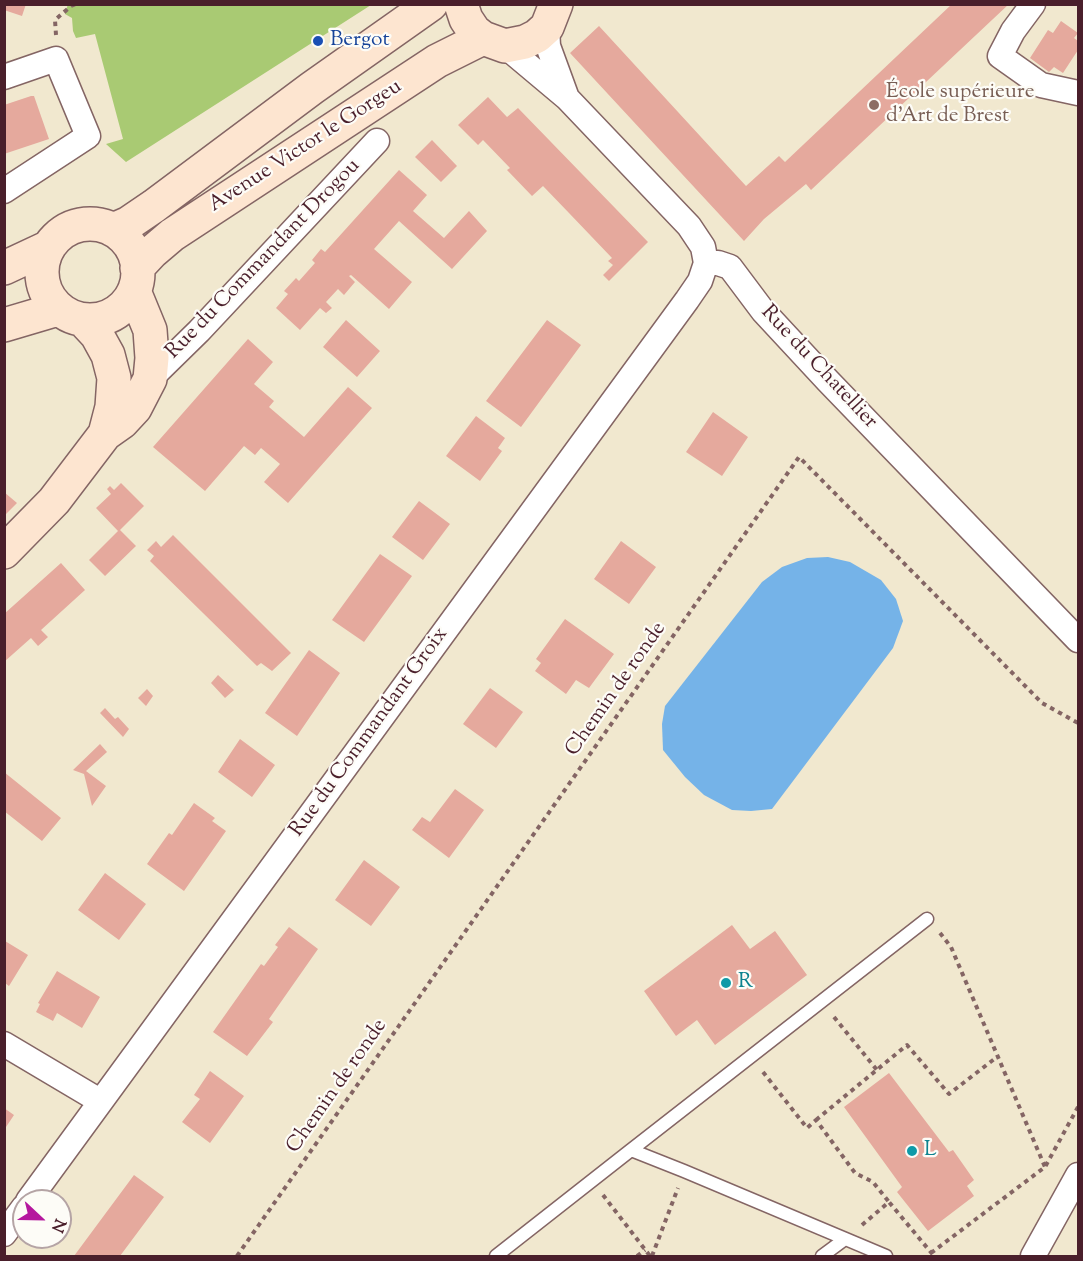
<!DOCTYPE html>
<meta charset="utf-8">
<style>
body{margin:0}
#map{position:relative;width:1083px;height:1261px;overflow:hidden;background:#f1e8cf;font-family:"Sorts Mill Goudy",serif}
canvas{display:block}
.frame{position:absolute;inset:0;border:6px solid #4a1f2b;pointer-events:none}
.north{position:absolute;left:12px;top:1189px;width:60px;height:60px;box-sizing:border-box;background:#fdfcf7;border:2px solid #b5a4a5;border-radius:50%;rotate:112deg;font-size:16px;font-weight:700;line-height:24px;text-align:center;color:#4a1f2b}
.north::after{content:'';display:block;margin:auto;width:21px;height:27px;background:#b5179e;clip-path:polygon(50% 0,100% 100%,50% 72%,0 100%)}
</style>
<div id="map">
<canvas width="1083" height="1261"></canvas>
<div class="frame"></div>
<div class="north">N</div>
</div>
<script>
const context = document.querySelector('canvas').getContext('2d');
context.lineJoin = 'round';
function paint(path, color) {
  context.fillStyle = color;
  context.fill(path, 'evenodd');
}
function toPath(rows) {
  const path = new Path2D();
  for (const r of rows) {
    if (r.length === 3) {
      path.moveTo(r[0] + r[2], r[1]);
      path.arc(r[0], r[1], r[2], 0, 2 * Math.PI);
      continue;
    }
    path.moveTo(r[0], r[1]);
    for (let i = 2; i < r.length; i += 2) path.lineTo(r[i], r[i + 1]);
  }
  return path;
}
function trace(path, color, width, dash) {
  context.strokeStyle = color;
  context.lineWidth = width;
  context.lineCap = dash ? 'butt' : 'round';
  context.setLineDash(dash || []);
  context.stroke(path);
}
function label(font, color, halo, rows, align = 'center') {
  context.font = font + ' "Sorts Mill Goudy",serif';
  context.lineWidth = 4.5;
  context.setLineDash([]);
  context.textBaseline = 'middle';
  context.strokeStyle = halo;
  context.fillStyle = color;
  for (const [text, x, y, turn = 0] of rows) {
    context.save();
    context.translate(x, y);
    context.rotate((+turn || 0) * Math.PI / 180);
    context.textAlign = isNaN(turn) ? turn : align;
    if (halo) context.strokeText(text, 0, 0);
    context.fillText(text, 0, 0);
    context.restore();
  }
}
paint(toPath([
 [68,4,371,4,371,5,126,162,106,144,123,139,95,34,76,38,73,31,72,18,65,14]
]), '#a9ca73');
paint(toPath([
 [828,557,850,562,881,580,896,599,903,621,893,648,772,809,751,811,732,810,704,795,685,777,663,750,662,724,665,706,762,582,782,567,807,558]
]), '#75b3e8');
paint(toPath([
 [4,4,26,4,22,16,4,10],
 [952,4,1009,4,811,190,806,184,764,219,744,241,570,53,599,26,746,186,779,156,785,162],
 [1061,21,1078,33,1074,38,1078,41,1078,50,1063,73,1054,67,1049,72,1030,58,1048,30,1053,33],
 [31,96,34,96,49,139,4,154,4,105],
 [488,97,507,117,518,108,648,242,609,281,603,275,613,265,608,261,612,258,569,213,543,186,532,196,507,170,510,168,483,140,478,145,458,125],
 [432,140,457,166,441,182,415,157],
 [399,170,427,195,413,211,444,238,469,211,487,231,452,269,399,221,374,249,412,282,389,309,351,275,349,276,355,282,344,295,338,289,326,302,332,308,326,313,320,308,300,330,276,308,288,294,284,291,296,278,299,281,315,263,312,260,321,249,325,252],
 [346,320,380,351,357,377,323,347],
 [547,320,581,345,521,427,486,401],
 [248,339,273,362,254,384,274,401,269,407,304,437,348,387,372,408,288,503,264,482,280,464,261,448,255,455,244,446,205,491,153,447],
 [713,412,748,437,722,476,686,452],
 [476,416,505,438,498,448,502,451,480,481,446,456],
 [121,483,144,506,120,530,136,546,105,576,89,560,118,531,96,508,111,494,107,489,110,486,114,490],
 [4,492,17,503,4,516],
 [419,501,450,524,423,560,392,537],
 [173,535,291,653,272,671,261,663,257,666,150,561,154,556,147,550,156,541,161,547],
 [621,541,656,567,629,604,594,579],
 [380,554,412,576,364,642,332,620],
 [61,563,85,590,41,630,48,637,38,646,31,638,4,662,4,614],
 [565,619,614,654,589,688,576,680,566,694,535,671,541,663,536,659],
 [309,650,340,673,297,736,265,713],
 [218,675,234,690,225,698,211,683],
 [490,688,523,712,496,748,463,724],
 [147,689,153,696,146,706,138,698],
 [105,708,115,719,118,717,129,729,123,737,100,713],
 [240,739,275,765,252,797,218,772],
 [100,744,107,752,86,771,106,786,92,806,84,774,73,770],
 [4,772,61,818,42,841,4,811],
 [455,789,484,810,449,858,412,830,422,817,430,822],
 [194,803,215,818,212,821,226,831,184,891,147,864,169,833,172,835],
 [364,860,400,887,371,926,335,900],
 [105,873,146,904,119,940,78,910],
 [732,925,750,949,775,931,807,975,715,1045,697,1020,676,1036,644,991],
 [289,927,318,949,269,1019,273,1022,247,1056,213,1032,261,964,264,966,278,947,275,945],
 [5,941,28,955,9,986,5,983],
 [57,971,100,997,82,1028,57,1013,53,1021,36,1012,40,1004,38,1003],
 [210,1071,244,1096,210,1143,182,1122,200,1099,194,1095],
 [889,1073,949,1152,953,1150,974,1180,967,1186,974,1196,928,1231,897,1192,902,1187,844,1107],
 [4,1108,14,1115,4,1130],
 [134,1175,164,1197,120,1256,74,1256]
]), '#e5a99d');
const lane = toPath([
 [631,1150,927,919],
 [496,1256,631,1150,684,1171,886,1256],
 [822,1256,845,1239]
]);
const street = toPath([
 [1033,4,1013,31,1000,56,1041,85,1078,93],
 [547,27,548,46,567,98],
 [505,46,567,98,689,226,703,247,706,263],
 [4,77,56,59,88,136,4,191],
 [706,263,718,263,730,267,763,311,828,381,1078,640],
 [150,379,199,331,377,141],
 [4,1044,100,1101],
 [28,1201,687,300,700,281,706,263],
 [4,1234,24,1207],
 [1033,1256,1078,1175]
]);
const secondary = toPath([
 [461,4,466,19,474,31,483,38,505,46,525,42,537,36,547,27,556,4],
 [90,272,48],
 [113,230,129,223,154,206,312,88,431,4],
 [4,268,49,247],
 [137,268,152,252,172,235,437,61,483,38],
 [83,320,97,335,108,355,114,378,112,407,105,434],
 [4,325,58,309],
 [4,552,54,501,105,434,122,422,135,408,150,379,152,358,150,330,134,291]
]);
trace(lane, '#846564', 15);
trace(street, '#846564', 27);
trace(secondary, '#846564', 36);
trace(toPath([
 [56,35,55,20,71,6,76,4],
 [940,933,951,947,1045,1167],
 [834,1017,877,1070],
 [763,1072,807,1128,816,1120,855,1173,873,1182,889,1202],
 [816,1120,907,1045,949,1094,997,1057],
 [603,1195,650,1256],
 [862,1225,889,1202,934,1256],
 [931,1253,1045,1167,1078,1107],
 [237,1256,799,457,1042,703,1078,723],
 [637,1256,645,1250],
 [652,1256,678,1188]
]), '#846564', 4, [4.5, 4.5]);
trace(lane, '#fff', 12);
trace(street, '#fff', 24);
trace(secondary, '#fde5d0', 33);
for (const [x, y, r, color] of [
 [318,41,6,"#1a4fb4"],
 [874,105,6,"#8d6e63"],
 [726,983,6,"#0f9aa8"],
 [912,1151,6,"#0f9aa8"]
]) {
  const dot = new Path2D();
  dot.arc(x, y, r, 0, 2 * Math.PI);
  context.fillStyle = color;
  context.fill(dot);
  trace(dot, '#fdfcf7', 2);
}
label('21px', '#164399', '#fdfcf7', [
 ["Bergot",330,41]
], 'left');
label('21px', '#785e54', '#fdfcf7', [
 ["École supérieure",886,93],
 ["d'Art de Brest",886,117]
], 'left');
label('21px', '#4a1f2b', '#fdfcf7', [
 ["Avenue Victor le Gorgeu",306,147,-33],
 ["Rue du Commandant Drogou",264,260,-46],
 ["Rue du Chatellier",818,368,47],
 ["Chemin de ronde",617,690,-55],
 ["Rue du Commandant Groix",370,733,-54],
 ["Chemin de ronde",338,1087,-55]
]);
label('21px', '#0d838f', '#fdfcf7', [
 ["R",738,983],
 ["L",924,1151]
], 'left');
</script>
